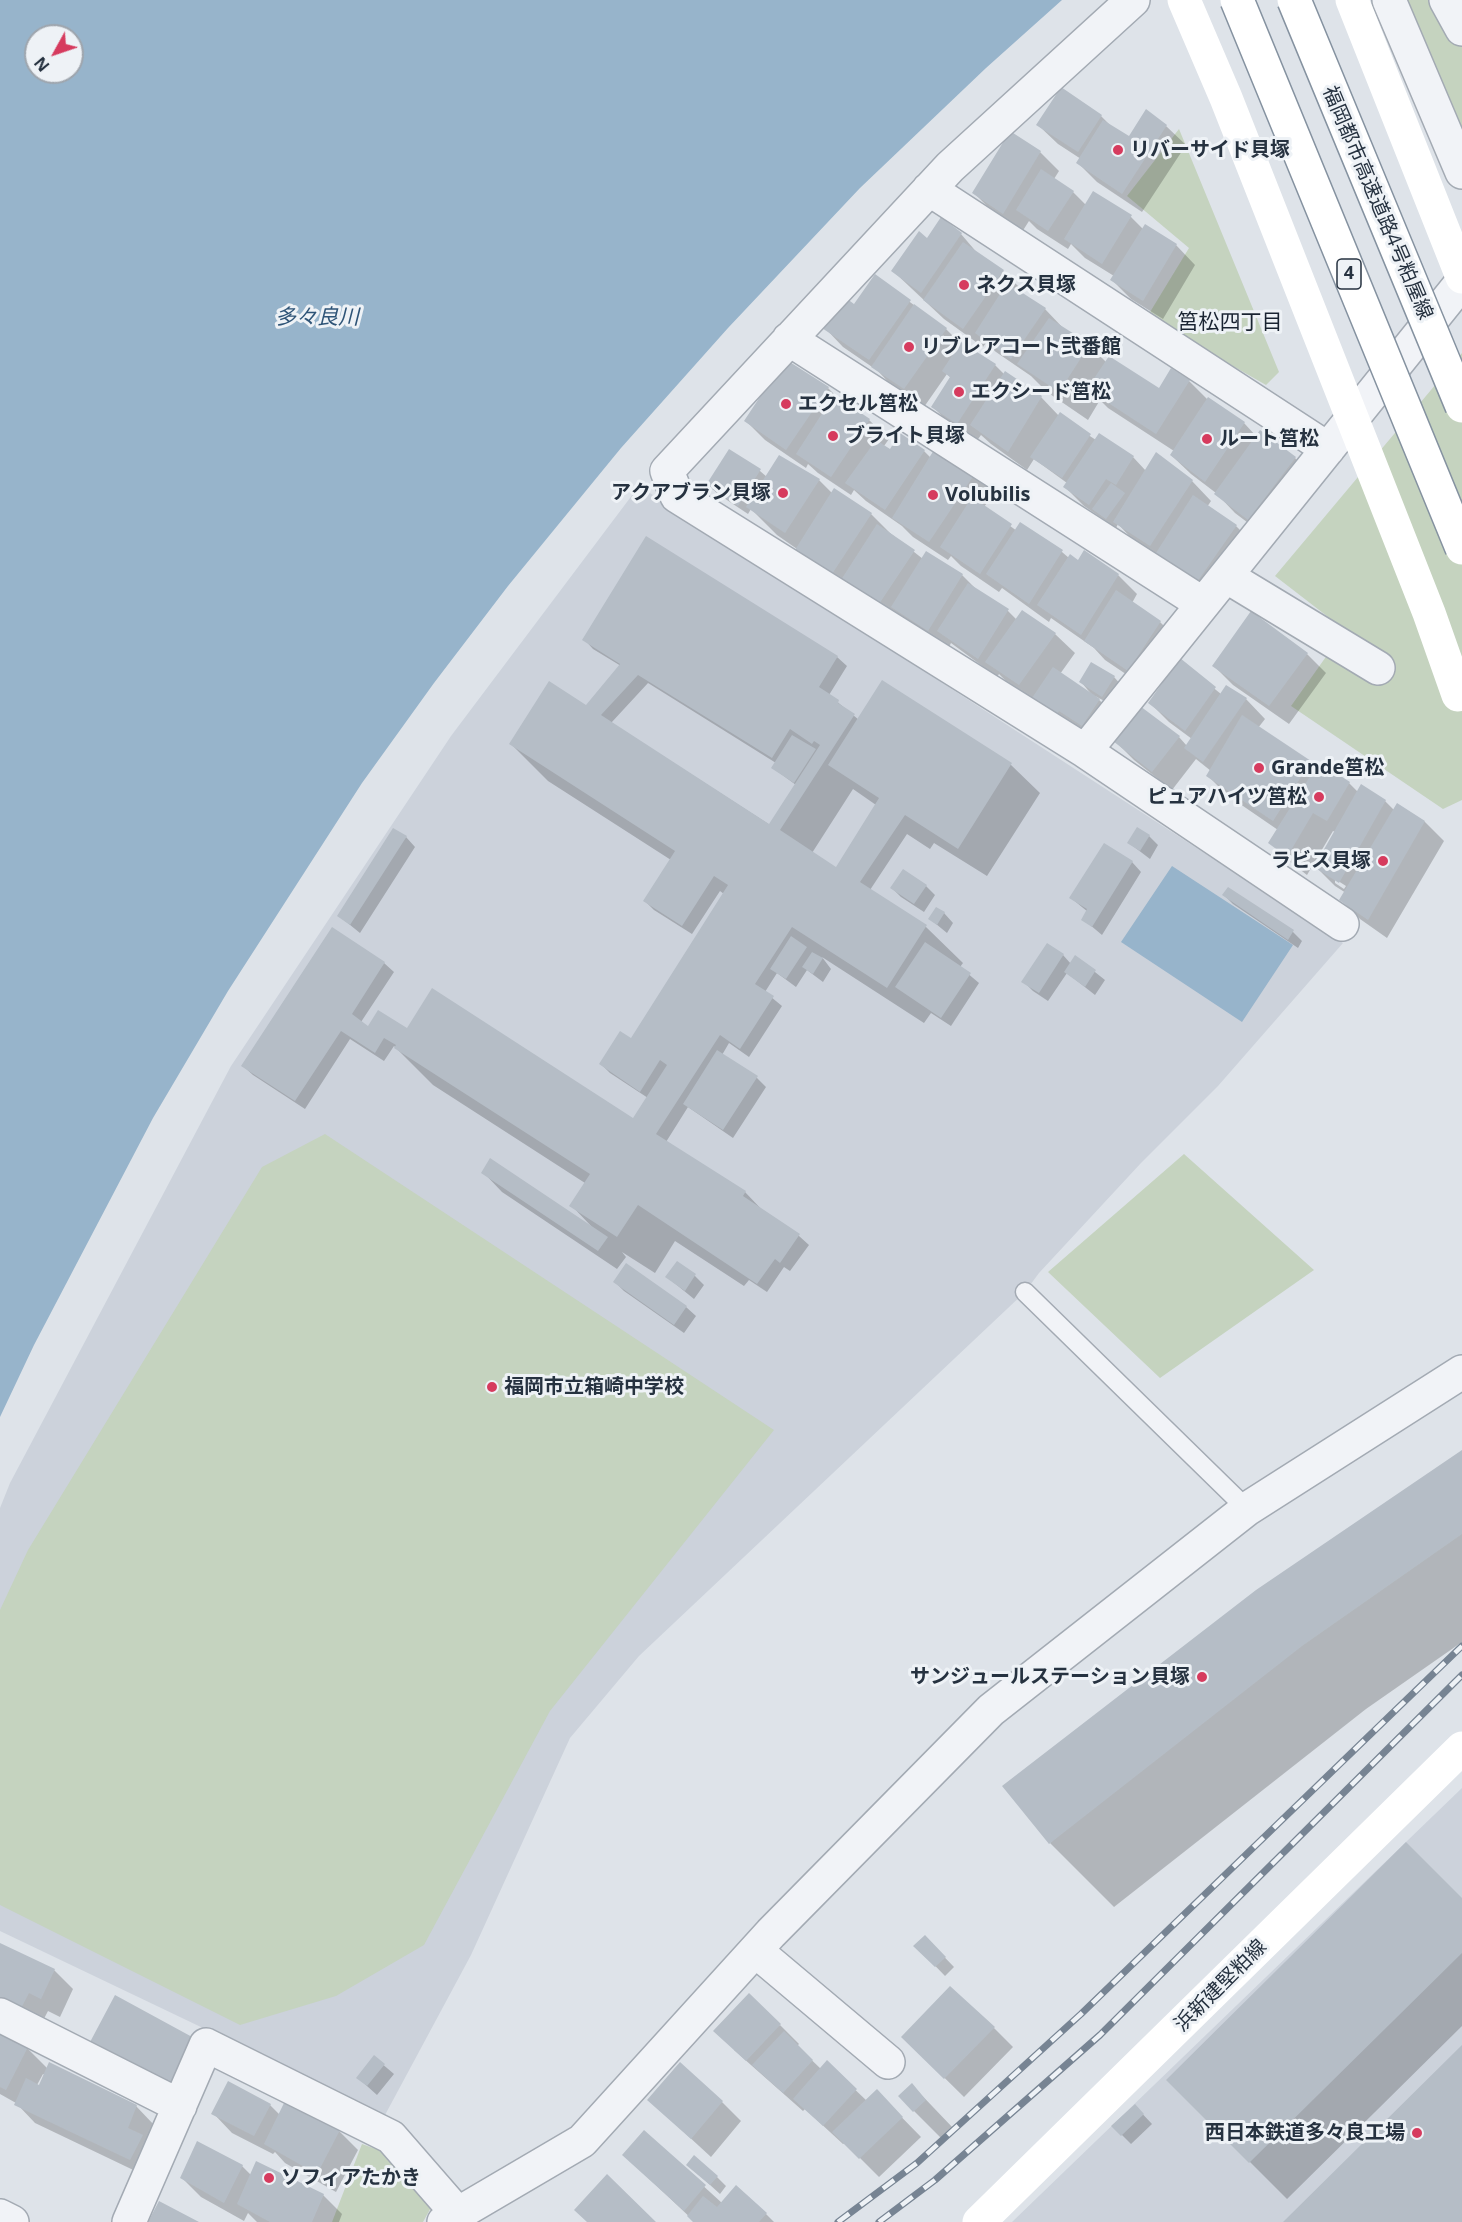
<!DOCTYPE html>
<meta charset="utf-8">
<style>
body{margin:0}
#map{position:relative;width:1462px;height:2222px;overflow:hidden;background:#dee3e9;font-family:"Open Sans",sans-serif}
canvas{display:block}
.north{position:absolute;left:24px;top:24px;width:60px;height:60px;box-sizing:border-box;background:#eef2f6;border:2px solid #9ea5ad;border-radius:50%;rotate:230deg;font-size:16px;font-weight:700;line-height:24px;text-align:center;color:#263240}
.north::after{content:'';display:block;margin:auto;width:21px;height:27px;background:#d63b5e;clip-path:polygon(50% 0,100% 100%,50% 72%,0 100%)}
</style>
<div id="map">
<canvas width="1462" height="2222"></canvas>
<div class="north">N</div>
</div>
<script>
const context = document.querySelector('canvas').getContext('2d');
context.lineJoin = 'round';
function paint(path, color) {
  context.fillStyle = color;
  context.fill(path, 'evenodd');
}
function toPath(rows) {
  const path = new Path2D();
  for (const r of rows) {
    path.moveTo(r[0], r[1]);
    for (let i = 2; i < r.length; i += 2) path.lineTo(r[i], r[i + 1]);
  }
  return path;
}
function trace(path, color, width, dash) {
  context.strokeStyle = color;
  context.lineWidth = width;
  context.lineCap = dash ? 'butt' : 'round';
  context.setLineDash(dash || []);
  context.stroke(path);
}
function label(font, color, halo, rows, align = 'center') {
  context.font = font + ' "Open Sans","Noto Sans JP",sans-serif';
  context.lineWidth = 6;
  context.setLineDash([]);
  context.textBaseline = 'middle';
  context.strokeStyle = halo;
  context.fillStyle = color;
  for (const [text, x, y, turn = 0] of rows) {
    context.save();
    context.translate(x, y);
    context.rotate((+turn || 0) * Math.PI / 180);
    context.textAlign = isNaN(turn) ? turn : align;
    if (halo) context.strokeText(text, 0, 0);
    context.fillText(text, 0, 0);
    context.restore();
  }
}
paint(toPath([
 [639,486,1343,943,1218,1086,1141,1163,1039,1273,1025,1292,639,1656,570,1738,471,1955,385,2115,0,1931,0,1508,10,1483,231,1066,451,736],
 [1462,1788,1462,2222,1012,2222]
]), '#ccd2db');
paint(toPath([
 [1383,0,1440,0,1462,38,1462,187],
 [1179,129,1279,372,1266,385,1147,317,1189,248,1127,196],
 [1462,353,1462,800,1443,809,1291,706,1345,630,1275,576],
 [325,1134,774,1430,550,1711,424,1945,336,1996,240,2025,0,1905,0,1610,28,1550,262,1167],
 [1184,1154,1314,1270,1160,1378,1048,1272],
 [362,2144,387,2153,433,2204,423,2222,332,2222]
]), '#c5d3bf');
paint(toPath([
 [0,0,1062,0,986,68,860,188,728,328,621,448,508,586,434,683,362,783,228,991,153,1118,34,1345,0,1417],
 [36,36,72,36,72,72,36,72],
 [1172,866,1293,945,1242,1022,1121,942]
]), '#97b4cb');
paint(toPath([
 [1061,89,1101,116,1114,129,1130,139,1166,126,1186,145,1142,212,1097,182,1078,163,1081,159,1058,144,1038,125],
 [1040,152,1059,171,1054,179,1073,192,1086,205,1131,217,1143,229,1176,245,1195,265,1163,319,1131,299,1112,280,1114,276,1085,258,1071,244,1068,249,1037,229,1029,221,1022,232,993,212,974,193],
 [961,234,979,255,1003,271,1022,290,1020,293,1045,309,1064,329,1089,345,1106,362,1159,391,1189,381,1208,400,1244,423,1257,437,1261,432,1295,458,1314,478,1268,538,1235,513,1216,493,1191,474,1171,455,1174,451,1108,408,1100,400,1088,420,1047,392,1031,376,996,352,986,343,983,347,944,319,893,271,927,240],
 [875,276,946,329,961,344,995,365,1005,375,1041,397,1059,416,1096,440,1133,457,1146,471,1192,481,1211,501,1207,507,1236,526,1255,545,1217,600,1134,541,1118,524,1116,528,1084,506,1065,487,1067,483,1034,459,1027,470,991,444,981,435,976,442,952,426,933,407,951,378,947,374,924,407,892,386,878,371,843,347,824,327,854,306],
 [828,388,842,402,869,420,889,439,884,446,891,451,924,451,931,458,975,473,995,492,984,507,1017,531,1021,524,1062,552,1069,558,1118,575,1137,594,1132,603,1160,622,1179,641,1148,689,1105,660,1094,648,1051,618,1049,622,1002,588,999,592,961,566,951,556,948,560,913,537,902,526,866,501,854,490,851,495,818,473,808,464,806,468,765,440,746,421],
 [729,451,760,471,767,477,819,480,833,494,871,514,890,533,923,559,962,575,980,593,1008,611,1017,620,1023,612,1055,634,1075,653,1060,674,1093,696,1081,682,1114,677,1123,687,1112,705,1095,696,1119,719,1102,744,1006,681,999,674,997,677,951,643,948,649,912,626,902,617,898,622,816,569,797,549,777,535,751,509,748,514,718,494,708,485],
 [584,639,837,657,847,666,829,695,859,720,883,682,1011,765,1040,793,987,876,934,843,930,849,907,834,870,890,926,927,963,963,960,967,979,983,951,1026,931,1013,924,1023,822,957,831,969,823,982,807,970,796,987,777,973,765,992,782,1006,749,1057,729,1043,722,1055,757,1078,766,1087,733,1138,688,1107,666,1142,745,1192,765,1213,799,1236,809,1245,790,1271,784,1267,767,1292,749,1280,744,1286,675,1241,655,1273,622,1252,626,1257,617,1269,502,1192,483,1172,592,1227,571,1205,585,1183,433,1085,394,1046,384,1061,350,1039,305,1109,253,1075,243,1066,384,963,394,972,361,1022,369,1028,406,1029,633,1120,648,1098,610,1073,601,1064,631,1041,724,894,720,891,692,934,654,910,645,901,671,860,548,781,511,744,586,707,621,666,593,649],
 [648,683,776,763,773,768,796,785,770,825,611,723],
 [853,789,876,805,837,869,812,853],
 [1307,654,1326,673,1289,724,1233,685,1214,666],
 [1180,661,1221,694,1246,699,1265,719,1258,728,1310,762,1317,769,1349,783,1358,792,1362,786,1385,801,1394,810,1397,805,1425,822,1444,841,1387,938,1360,919,1341,900,1346,893,1335,886,1316,867,1335,832,1333,831,1307,875,1289,861,1270,842,1278,830,1227,795,1208,776,1211,771,1196,759,1172,790,1134,760,1115,741,1179,737,1187,746,1192,739,1169,722,1150,703],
 [1335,879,1346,886,1344,889,1335,883],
 [1149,836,1158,845,1150,859,1129,843],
 [406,837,415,847,360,933,339,916],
 [1132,862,1141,872,1102,935,1083,919,1088,912,1071,898],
 [926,886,935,895,924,912,901,897,892,888],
 [1224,895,1293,932,1302,941,1298,948,1233,904],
 [944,913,953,923,947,933,930,919],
 [1063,955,1071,964,1076,957,1105,980,1095,995,1067,973,1048,1001,1033,991,1023,981],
 [695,1276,704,1285,694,1299,667,1277],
 [615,1282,686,1307,696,1316,684,1333,624,1291],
 [1462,1452,1462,1642,1366,1709,1114,1907,1050,1843],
 [1462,1900,1462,2026,1287,2199,1168,2080],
 [925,1937,954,1967,945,1976,916,1946],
 [0,1944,54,1970,73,1989,60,2017,48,2011,37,2032,0,2012],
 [780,2025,799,2044,797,2046,821,2069,827,2063,867,2101,877,2092,921,2137,879,2177,845,2143,843,2144,805,2109,803,2111,734,2050],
 [994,2028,1013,2047,964,2097,903,2037],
 [0,2034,27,2048,48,2069,136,2106,155,2126,150,2178,35,2123,16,2103,0,2094],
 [43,2074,45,2075,40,2087,37,2085],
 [374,2057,394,2074,377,2095,358,2078],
 [912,2085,954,2129,942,2139,914,2111],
 [649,2100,722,2102,741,2121,711,2157],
 [270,2105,280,2115,339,2131,358,2150,336,2192,285,2163,275,2152,273,2154,232,2133,213,2113],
 [1135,2106,1152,2124,1131,2144,1113,2126],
 [644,2132,722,2203,766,2214,774,2222,695,2222,624,2155],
 [688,2165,717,2177,726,2186,720,2194],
 [242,2166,251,2175,323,2195,342,2214,339,2222,257,2222,248,2213,244,2221,201,2197,182,2178]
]), '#0003');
paint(toPath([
 [1061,87,1102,115,1078,152,1036,125],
 [1146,109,1167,125,1122,194,1076,163,1103,120,1129,136],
 [1010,131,1041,151,1003,214,972,193],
 [1041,169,1074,191,1048,231,1016,210],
 [1093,191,1132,215,1102,264,1064,239],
 [941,217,962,233,921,293,891,271,919,231,927,238],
 [1145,224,1177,244,1143,301,1110,280],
 [963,242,1004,270,963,329,923,300],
 [875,274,911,300,869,360,822,328,842,295,854,304],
 [1007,283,1046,308,1011,359,975,333],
 [914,304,947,328,904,389,871,367],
 [1049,318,1090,344,1059,392,1017,364],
 [961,342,996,364,957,424,931,407,950,377,942,371],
 [1109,356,1159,388,1171,368,1190,380,1156,434,1087,389],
 [785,359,829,387,786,450,744,421],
 [1005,371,1042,396,1008,452,970,425],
 [834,395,870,419,831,477,796,454],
 [1208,397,1245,422,1205,482,1170,455],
 [1060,412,1091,434,1062,478,1030,457],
 [1260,430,1296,457,1248,520,1214,494],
 [900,433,925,450,885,510,845,483,876,440,890,449],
 [1099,433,1134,456,1116,485,1106,479,1089,505,1063,487],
 [937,445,976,472,929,542,892,518],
 [729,449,761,469,738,506,706,485],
 [1156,452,1193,480,1150,546,1113,522],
 [779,455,820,479,785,533,746,507],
 [1111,483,1125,493,1106,519,1092,509],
 [834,488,872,513,832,574,795,550],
 [1193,495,1237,525,1197,582,1156,553],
 [972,497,1012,524,980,574,940,547],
 [1020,522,1063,550,1029,604,986,574],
 [877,524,915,550,879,604,841,580],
 [646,536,838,656,819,687,839,700,838,703,855,714,780,830,836,867,879,798,828,765,882,680,1012,763,958,849,905,815,860,882,927,925,887,988,792,927,755,984,774,996,740,1049,720,1035,656,1134,746,1191,743,1196,800,1234,780,1263,775,1259,757,1284,638,1205,617,1237,569,1206,590,1174,394,1048,396,1045,384,1038,375,1053,341,1031,295,1101,241,1066,332,927,385,962,352,1014,368,1026,378,1010,407,1028,432,988,633,1118,667,1065,660,1060,640,1092,599,1064,620,1031,631,1038,728,885,714,876,682,926,643,901,675,851,509,744,549,681,586,705,620,664,582,640],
 [638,675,772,758,790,729,812,744,814,741,820,745,769,824,601,715],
 [1084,550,1119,574,1081,635,1037,605,1070,554,1078,560],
 [926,551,963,574,928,631,891,607],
 [968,583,1009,609,978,659,937,631],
 [1116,590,1161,621,1128,671,1084,641],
 [1022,610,1056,633,1019,685,985,662],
 [1251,611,1308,653,1269,706,1212,666],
 [1180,658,1216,687,1185,731,1148,703],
 [1091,662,1115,676,1102,697,1079,682],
 [1053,667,1100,699,1082,726,1059,711,1053,721,1028,704],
 [1226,685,1247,698,1203,762,1184,748],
 [1140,706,1180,736,1152,772,1113,741],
 [1242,715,1311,761,1273,821,1206,776],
 [792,735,816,749,794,783,771,768],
 [1319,762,1350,782,1327,821,1313,813,1287,857,1268,843],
 [1361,784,1386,800,1339,883,1314,867],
 [1397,803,1425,821,1368,920,1339,900],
 [1137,827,1150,835,1140,851,1127,843],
 [393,828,407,836,350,925,337,916],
 [1104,843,1133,861,1092,927,1081,920,1087,909,1069,898],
 [903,869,927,885,914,904,890,888],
 [1228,887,1294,930,1288,940,1222,895],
 [936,907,945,912,937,925,928,919],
 [791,936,807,947,786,979,770,969],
 [925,942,971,973,941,1018,895,987],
 [1047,943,1064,954,1039,993,1021,982],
 [812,952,823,958,813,974,802,967],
 [1075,955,1096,970,1085,987,1064,972],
 [717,1050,758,1076,723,1130,683,1104],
 [490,1158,608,1237,598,1251,481,1173],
 [677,1261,696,1274,685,1291,665,1277],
 [626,1263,687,1306,674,1325,613,1282],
 [1462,1450,1462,1534,1302,1646,1049,1844,1002,1786,1256,1590],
 [1406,1842,1462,1898,1462,1953,1249,2163,1166,2080],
 [925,1935,946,1957,935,1967,913,1946],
 [0,1943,55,1969,41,1999,29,1993,18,2014,0,2004],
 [950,1986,995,2027,944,2079,901,2037],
 [749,1993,781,2024,746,2061,713,2031],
 [115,1995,194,2038,169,2085,89,2044],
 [784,2031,813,2060,783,2093,752,2065],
 [0,2032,28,2047,6,2090,0,2087],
 [1462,2045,1462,2222,1283,2222],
 [374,2055,385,2064,367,2086,356,2078],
 [827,2060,857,2089,823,2126,793,2099],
 [49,2062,137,2105,128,2128,143,2135,130,2160,14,2105,26,2078,39,2085],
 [680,2062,723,2101,691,2139,647,2100],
 [228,2081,271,2104,254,2136,211,2114],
 [912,2083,926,2100,913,2112,898,2096],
 [877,2089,903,2117,859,2159,832,2132],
 [285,2101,340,2130,317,2174,264,2144],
 [1135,2104,1144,2114,1121,2136,1111,2126],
 [644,2130,706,2185,684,2211,622,2155],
 [197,2141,243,2165,224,2203,180,2178],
 [694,2155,718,2176,710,2185,686,2165],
 [256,2161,324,2194,312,2222,270,2222,237,2204],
 [607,2174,656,2222,587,2222,574,2210],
 [736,2185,767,2213,759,2222,693,2222,687,2216,703,2196,717,2207],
 [159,2201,199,2222,148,2222]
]), '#b5bdc6');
const lane = toPath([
 [1025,1292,1247,1509]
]);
const street = toPath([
 [1133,0,950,167,667,471,677,496,1085,751,1342,924],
 [1389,0,1462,172],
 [1446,0,1462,29],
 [929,189,1328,449],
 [789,339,1203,604],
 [1226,576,1378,668],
 [1085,751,1462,282],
 [756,1951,888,2062],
 [0,2015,180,2106],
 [0,2216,12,2222],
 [129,2222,206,2045,391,2137,458,2214],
 [444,2222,582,2141,771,1933,991,1710,1247,1509,1462,1372]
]);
trace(lane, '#a3aab3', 21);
trace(street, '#a3aab3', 36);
trace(lane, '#f1f3f7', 18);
trace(street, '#f1f3f7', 33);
trace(toPath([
 [1352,0,1462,277],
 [979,2222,1462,1748]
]), '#fff', 33);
const rail = toPath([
 [838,2222,917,2163,1081,2014,1462,1646],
 [879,2222,935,2180,1100,2035,1462,1675]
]);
trace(rail, '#778493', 7);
trace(rail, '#eef2f6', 4.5, [14]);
const highwayBridge = toPath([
 [1237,0,1462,548],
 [1294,0,1462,406]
]);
trace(highwayBridge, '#8592a0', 36, []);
trace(toPath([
 [1184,0,1226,98,1429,613,1458,695]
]), '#fff', 33);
trace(highwayBridge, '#fff', 33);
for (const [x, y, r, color] of [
 [1118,150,6,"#d63b5e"],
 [964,285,6,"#d63b5e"],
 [909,347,6,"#d63b5e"],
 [959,392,6,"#d63b5e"],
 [786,404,6,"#d63b5e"],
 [833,436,6,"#d63b5e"],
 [1207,439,6,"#d63b5e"],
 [783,493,6,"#d63b5e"],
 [933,495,6,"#d63b5e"],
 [1259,768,6,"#d63b5e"],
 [1319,797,6,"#d63b5e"],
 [1383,861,6,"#d63b5e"],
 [492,1387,6,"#d63b5e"],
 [1202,1677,6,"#d63b5e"],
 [1417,2133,6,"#d63b5e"],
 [269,2178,6,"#d63b5e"]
]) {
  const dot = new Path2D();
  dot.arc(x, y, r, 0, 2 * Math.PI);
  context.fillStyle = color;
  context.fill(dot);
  trace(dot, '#eef2f6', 2);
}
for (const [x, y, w] of [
 [1349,274,24]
]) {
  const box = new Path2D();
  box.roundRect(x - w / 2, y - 15, w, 30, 4.5);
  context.fillStyle = '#eef2f6';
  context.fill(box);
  trace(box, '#263240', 1.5);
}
label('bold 18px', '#263240', null, [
 ["4",1349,274]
]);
label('bold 20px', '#263240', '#eef2f6', [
 ["リバーサイド貝塚",1130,150],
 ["ネクス貝塚",976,285],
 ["リブレアコート弐番館",921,347],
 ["エクシード筥松",971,392],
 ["エクセル筥松",798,404],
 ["ブライト貝塚",845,436],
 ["ルート筥松",1219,439],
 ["アクアブラン貝塚",771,493,"right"],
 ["Volubilis",945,495],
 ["Grande筥松",1271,768],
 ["ピュアハイツ筥松",1307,797,"right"],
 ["ラビス貝塚",1371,861,"right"],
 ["福岡市立箱崎中学校",504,1387],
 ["サンジュールステーション貝塚",1190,1677,"right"],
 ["西日本鉄道多々良工場",1405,2133,"right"],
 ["ソフィアたかき",281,2178]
], 'left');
label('20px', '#263240', '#eef2f6', [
 ["福岡都市高速道路4号粕屋線",1377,203,67],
 ["浜新建堅粕線",1221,1986,-45]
]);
label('italic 21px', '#2e5477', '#eef2f6', [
 ["多々良川",317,318]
]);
label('21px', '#192331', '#eef2f6', [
 ["筥松四丁目",1230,323]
]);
</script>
